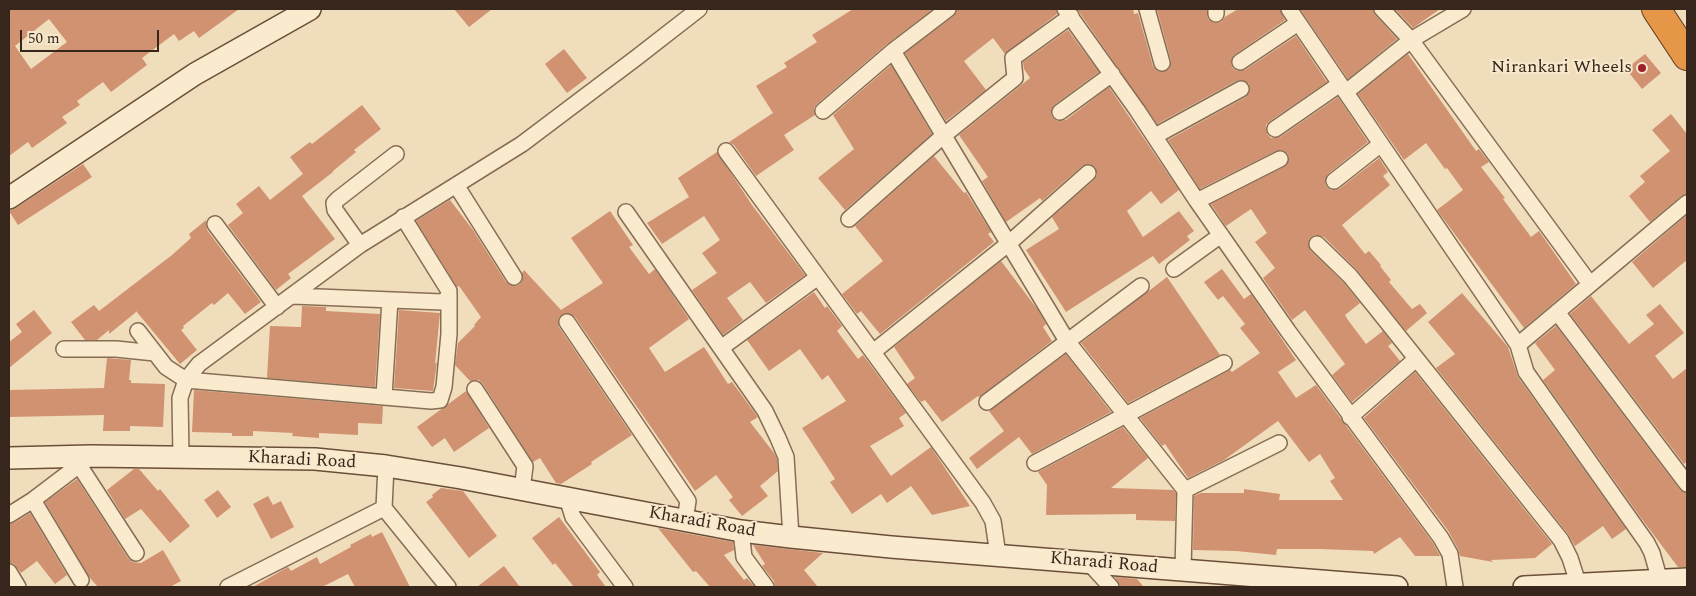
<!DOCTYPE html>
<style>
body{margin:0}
#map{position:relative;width:1696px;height:596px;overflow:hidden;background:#f0ddbc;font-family:Spectral,serif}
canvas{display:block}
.frame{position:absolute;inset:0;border:10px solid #36261b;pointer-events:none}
.scale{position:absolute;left:20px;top:30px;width:139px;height:22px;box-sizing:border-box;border:2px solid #36261b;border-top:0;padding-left:6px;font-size:15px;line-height:18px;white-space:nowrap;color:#36261b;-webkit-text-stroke:4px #f7e8cc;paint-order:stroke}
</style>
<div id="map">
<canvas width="1696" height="596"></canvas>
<div class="frame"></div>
<div class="scale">50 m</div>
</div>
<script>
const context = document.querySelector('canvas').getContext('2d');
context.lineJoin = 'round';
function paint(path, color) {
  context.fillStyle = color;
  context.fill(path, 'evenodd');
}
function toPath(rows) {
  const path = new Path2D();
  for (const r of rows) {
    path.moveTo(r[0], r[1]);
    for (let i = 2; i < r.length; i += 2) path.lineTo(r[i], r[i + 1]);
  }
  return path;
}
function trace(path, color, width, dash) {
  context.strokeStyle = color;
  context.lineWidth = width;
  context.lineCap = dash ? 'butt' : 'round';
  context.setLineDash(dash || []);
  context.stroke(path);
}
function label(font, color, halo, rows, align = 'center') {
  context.font = font + ' Spectral,serif';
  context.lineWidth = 4;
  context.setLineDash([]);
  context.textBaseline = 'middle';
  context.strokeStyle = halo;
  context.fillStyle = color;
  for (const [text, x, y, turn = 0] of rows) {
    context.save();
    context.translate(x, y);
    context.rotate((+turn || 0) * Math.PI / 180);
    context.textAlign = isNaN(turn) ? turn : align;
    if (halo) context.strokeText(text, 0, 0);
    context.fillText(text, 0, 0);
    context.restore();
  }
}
paint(toPath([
 [9,9,239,9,199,38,194,31,179,41,174,34,142,58,147,65,111,92,103,82,77,101,80,105,62,117,67,123,32,148,28,142,9,156],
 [49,19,67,42,31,69,15,46],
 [454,9,492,9,469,27],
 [853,9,933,9,887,44,817,104,814,108,815,115,784,135,794,150,756,176,734,145,729,142,773,113,756,86,787,67,784,63,817,42,812,35],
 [957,9,1056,9,1057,14,1005,54,993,38,964,61,986,90,946,121,905,53,954,16],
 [1077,9,1133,9,1134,14,1138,13,1153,66,1156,70,1160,72,1169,69,1171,61,1157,10,1207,9,1208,19,1214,23,1216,23,1221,22,1225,17,1238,9,1280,9,1285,20,1234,55,1231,62,1232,67,1236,71,1245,70,1296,36,1327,82,1270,121,1266,125,1267,134,1271,138,1280,137,1338,97,1368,142,1328,174,1325,182,1326,186,1331,190,1339,189,1379,158,1388,172,1383,176,1390,185,1342,225,1365,254,1369,251,1381,265,1380,266,1391,280,1389,282,1412,309,1420,304,1427,313,1406,331,1357,270,1324,237,1315,235,1310,238,1308,242,1310,250,1343,282,1360,303,1345,315,1348,320,1366,344,1383,331,1392,343,1388,346,1400,361,1352,402,1332,375,1345,364,1305,310,1292,320,1263,278,1275,268,1255,242,1267,233,1251,209,1226,226,1211,204,1284,167,1289,160,1288,154,1281,150,1276,151,1200,189,1168,140,1246,97,1250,90,1249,84,1242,80,1236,81,1157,124],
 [1300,9,1373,9,1375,15,1397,39,1348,79],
 [1395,9,1440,9,1413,28],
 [1068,30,1099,72,1054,105,1051,113,1052,117,1057,121,1066,120,1109,87,1179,190,1161,204,1151,191,1127,211,1143,237,1179,211,1194,231,1187,236,1190,240,1159,264,1153,256,1066,312,1026,250,1059,229,1052,217,1094,180,1097,175,1095,167,1090,164,1082,166,1042,201,1040,198,1006,222,982,181,988,177,959,135,1030,78,1024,69,1023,62],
 [564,49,587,78,567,93,545,64],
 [1408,54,1476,151,1479,149,1489,162,1481,167,1505,198,1503,199,1531,237,1539,231,1576,284,1524,328,1437,210,1463,190,1447,168,1445,169,1426,143,1404,160,1358,94],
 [1645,54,1661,73,1642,89,1626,69],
 [891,65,932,134,845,210,818,178,854,149,833,115],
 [362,105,381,129,354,150,356,152,333,171,333,172,302,196,335,239,288,274,291,278,276,290,228,225,243,213,236,204,259,186,270,200,303,174,290,157,310,142,312,144],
 [1671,114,1687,134,1687,194,1681,196,1650,222,1629,196,1645,182,1640,176,1670,151,1652,130],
 [717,152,752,205,805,275,766,303,750,282,727,298,743,320,723,335,692,290,717,273,702,253,720,240,704,216,662,244,647,223,689,197,678,178],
 [934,156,964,193,966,192,991,232,988,234,994,242,880,334,861,311,857,314,842,294,883,261,855,226],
 [83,164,92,177,18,225,9,211,16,208],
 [450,200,473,230,506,282,514,286,519,285,522,281,522,273,524,270,561,310,603,283,571,238,610,211,633,245,629,247,649,274,655,269,689,319,649,348,665,372,704,347,728,384,732,382,757,416,758,417,750,422,774,453,777,459,778,471,760,486,768,496,742,516,729,500,733,497,716,475,695,491,575,317,567,313,559,317,558,322,559,327,632,435,591,462,592,464,561,484,556,483,540,458,533,462,483,384,479,380,470,381,455,365,458,343,475,326,474,325,481,317,459,286,457,287,416,221],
 [1687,215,1687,260,1653,288,1632,262],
 [206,220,207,230,261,302,245,314,228,293,214,305,212,303,183,326,184,328,181,330,197,350,180,364,136,311,135,313,109,334,109,330,97,340,85,340,71,322,94,305,99,311,172,255,191,238,189,234],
 [1001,261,1038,310,1046,324,1043,327,1052,341,979,397,978,396,942,422,925,400,921,402,907,384,915,378,894,347],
 [1222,269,1244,299,1251,294,1296,360,1278,372,1296,398,1316,385,1433,543,1440,556,1415,556,1400,537,1374,554,1373,551,1320,549,1277,549,1276,555,1236,551,1193,550,1194,496,1201,493,1244,493,1244,489,1280,494,1279,500,1343,500,1330,481,1335,478,1320,454,1309,462,1278,421,1224,460,1188,478,1165,444,1162,446,1140,418,1230,370,1232,372,1260,353,1240,328,1245,324,1223,296,1218,300,1204,282],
 [1167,277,1220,355,1128,403,1081,343],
 [814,292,825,308,827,306,842,326,837,331,858,359,863,355,906,413,899,418,904,426,870,446,891,476,931,447,970,506,932,515,911,486,887,503,881,494,852,514,830,482,835,479,802,428,846,401,828,375,822,380,800,349,769,371,747,340],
 [1462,293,1508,347,1518,377,1626,529,1612,539,1603,526,1575,546,1568,534,1436,368,1455,354,1428,322],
 [1591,296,1629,344,1654,324,1646,315,1660,304,1684,333,1655,356,1673,379,1687,368,1687,461,1684,464,1570,314],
 [302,306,326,307,326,311,380,314,375,387,267,378,270,326,301,327],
 [34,310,52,333,9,368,9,342,22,332,16,324],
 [399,310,440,313,435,364,437,362,433,391,394,388],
 [1556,326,1680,490,1687,493,1687,567,1678,567,1641,518,1543,380,1555,370,1535,343],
 [1066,354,1111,412,1032,454,1019,437,977,469,969,458,1004,431,989,411],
 [107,358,131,360,129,380,131,380,131,383,165,384,163,427,130,426,130,431,103,431,104,415,9,417,9,390,104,388],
 [1415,372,1552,544,1535,558,1491,560,1493,562,1460,556,1458,549,1449,532,1364,418],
 [194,390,383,406,382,424,358,423,358,435,319,433,319,438,292,436,293,433,253,431,253,436,232,436,232,433,192,432],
 [466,391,489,428,454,452,445,438,432,447,417,427],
 [1123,427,1148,458,1111,488,1173,490,1176,493,1175,521,1136,520,1136,514,1046,515,1047,485,1038,472],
 [134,469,139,469,158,491,160,489,190,526,170,543,141,509,125,519,107,490],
 [77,479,128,558,132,562,141,563,163,550,181,581,170,587,98,587,90,578,45,502],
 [441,488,463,491,497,536,469,558,426,502,433,497,432,495],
 [218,490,231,507,217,518,204,500],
 [268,496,273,505,281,501,294,527,271,539,253,504],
 [30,513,67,575,55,584,37,561,21,573,14,564,9,563,9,524,14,523],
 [559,517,600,572,597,575,606,587,574,587,555,563,553,565,532,538],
 [658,528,733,542,734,550,724,555,744,580,747,578,755,587,710,587,696,571,693,572],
 [382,532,410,587,355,587,348,574,322,587,253,587,288,567,291,571,317,557,320,564,351,547,350,545,371,534,372,537],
 [753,545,823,553,804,570,818,587,775,587,774,581,762,566,765,564],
 [504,566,520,587,477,587],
 [1115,577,1137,579,1144,587,1121,587]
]), '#d09270');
const street = toPath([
 [1065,9,1137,110,1197,201,1288,331,1441,538,1450,554,1455,587],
 [1147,9,1162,63],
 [1216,9,1216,14],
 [1289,9,1518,345,1526,372,1647,543,1652,553,1660,581],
 [1382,9,1411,40,1590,284],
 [893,51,1067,341,1185,490,1183,570],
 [1240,62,1298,23],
 [1346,92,1411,40,1463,9],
 [823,111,893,51,948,9],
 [1060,112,1112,74],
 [1275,129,1340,84],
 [1155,136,1241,89],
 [726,151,983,503,993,521,998,555],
 [1334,181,1381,144],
 [456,185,514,277],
 [1197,201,1280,159],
 [626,212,765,411,778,438,786,457,791,537],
 [849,219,943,136,1015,78,1013,58,1071,16],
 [215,224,277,307],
 [1317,244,1350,276,1376,308,1561,540,1570,558,1578,583],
 [360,245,335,210,334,203,338,199,396,154],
 [1174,269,1221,235],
 [293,296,442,302,448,298,449,291,403,217],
 [1557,312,1687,484],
 [567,322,688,501,685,520],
 [138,331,166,367,186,380,431,401,440,400,444,387,449,334,449,294],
 [1518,345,1687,203],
 [721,348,818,277],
 [64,349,116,349,155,353],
 [873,352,1008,244,1088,173],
 [475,389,525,466,522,490],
 [384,396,390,300],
 [987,402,1141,286],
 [1350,417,1416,359],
 [181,457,180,398,186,380,199,364,360,245,522,144,636,58,699,9],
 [1035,463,1224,363],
 [79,465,136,553],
 [386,466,384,508,448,587],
 [1185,490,1279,443],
 [567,498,573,517,625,587],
 [33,500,81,580],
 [9,515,33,500,87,459],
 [741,531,744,557,766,587],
 [1089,563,1111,587],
 [9,572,18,587],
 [228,587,384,508]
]);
const secondary = toPath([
 [9,198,195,74,310,9],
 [9,458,91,456,315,459,386,466,461,478,741,531,791,537,891,547,1397,587],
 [1524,587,1687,579]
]);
const highway = toPath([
 [1656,9,1687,56]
]);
trace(street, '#886d55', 18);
trace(secondary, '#6a4e38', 24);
trace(highway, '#553b2a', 30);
trace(street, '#faebcf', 15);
trace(secondary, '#faebcf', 21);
trace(highway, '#e59646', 28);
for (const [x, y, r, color] of [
 [1642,68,5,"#9a222a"]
]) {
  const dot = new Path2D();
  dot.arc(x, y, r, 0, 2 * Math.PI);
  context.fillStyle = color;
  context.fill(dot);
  trace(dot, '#f7e8cc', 2);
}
label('18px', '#36261b', '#f7e8cc', [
 ["Nirankari Wheels",1632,68]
], 'right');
label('18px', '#36261b', '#f7e8cc', [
 ["Kharadi Road",302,461,3],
 ["Kharadi Road",702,523,10],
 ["Kharadi Road",1104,564,5]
]);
</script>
